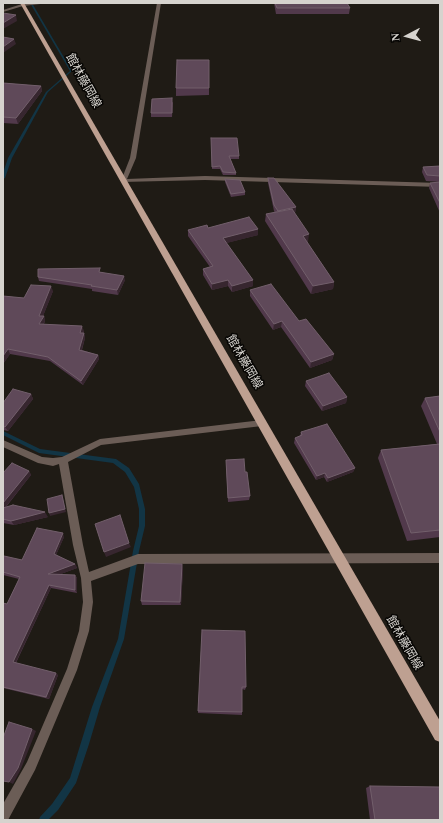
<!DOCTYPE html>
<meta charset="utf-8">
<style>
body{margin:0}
#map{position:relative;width:443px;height:823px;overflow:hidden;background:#1f1b15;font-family:"Times New Roman",serif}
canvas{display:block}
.frame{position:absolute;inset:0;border:4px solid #d6d3ce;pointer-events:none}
.north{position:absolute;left:387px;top:16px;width:40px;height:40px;-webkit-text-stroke:3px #070604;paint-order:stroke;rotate:264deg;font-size:11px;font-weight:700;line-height:16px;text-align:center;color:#d6d3ce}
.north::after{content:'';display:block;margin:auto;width:14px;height:18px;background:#d6d3ce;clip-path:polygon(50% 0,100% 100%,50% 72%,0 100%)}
</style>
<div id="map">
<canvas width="443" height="823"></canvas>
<div class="frame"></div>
<div class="north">N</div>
</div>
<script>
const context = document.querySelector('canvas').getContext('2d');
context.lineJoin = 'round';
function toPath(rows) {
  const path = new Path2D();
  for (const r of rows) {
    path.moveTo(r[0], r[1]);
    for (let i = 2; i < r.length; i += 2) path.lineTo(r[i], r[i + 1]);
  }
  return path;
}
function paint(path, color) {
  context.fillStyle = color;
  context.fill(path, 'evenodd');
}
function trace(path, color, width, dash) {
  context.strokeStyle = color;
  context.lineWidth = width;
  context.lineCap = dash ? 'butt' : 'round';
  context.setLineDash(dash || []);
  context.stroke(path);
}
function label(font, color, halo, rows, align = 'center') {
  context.font = font + ' "Times New Roman","Noto Sans JP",serif';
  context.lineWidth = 3;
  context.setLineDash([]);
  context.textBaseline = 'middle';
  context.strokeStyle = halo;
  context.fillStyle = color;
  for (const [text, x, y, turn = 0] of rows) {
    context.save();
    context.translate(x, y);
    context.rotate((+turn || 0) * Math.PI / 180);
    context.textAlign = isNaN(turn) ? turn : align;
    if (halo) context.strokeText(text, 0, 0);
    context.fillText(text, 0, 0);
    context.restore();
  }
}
paint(toPath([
 [30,3,32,3,72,71,48,92,12,158,5,178,3,179,3,173,8,158,46,92,70,71,30,3],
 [3,431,40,449,116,459,129,468,139,484,145,509,145,526,139,551,124,639,100,707,89,744,76,783,58,810,48,820,39,820,40,817,52,804,70,778,92,707,118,639,133,551,139,526,139,509,134,487,125,472,113,463,39,453,3,435,3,431]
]), '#123545');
paint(toPath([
 [35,3,49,3,23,6,3,12,3,10,22,4,35,3],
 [157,3,161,3,136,158,127,179,205,176,440,183,440,187,205,180,122,182,121,181,130,158,157,3],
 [262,420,265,421,266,423,265,425,262,426,101,445,68,462,83,545,89,572,138,554,440,553,440,563,138,564,91,581,93,602,89,631,77,670,35,770,8,820,3,820,3,804,27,762,67,669,79,631,83,602,81,578,73,545,59,464,53,466,38,463,3,447,3,440,42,457,53,458,62,457,100,439,262,420]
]), '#6b5d56');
paint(toPath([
 [20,3,24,3,440,721,440,742,435,740,20,3]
]), '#bea091');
paint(toPath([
 [274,3,347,3,350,8,349,14,276,14],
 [209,60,209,95,176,96,176,88],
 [3,83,41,86,42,91,18,124,3,123],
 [173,102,172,117,151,117,151,113],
 [211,138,239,156,239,159,230,159,236,173,236,175,223,175,220,169,212,169],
 [440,166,440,182,426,181,422,172,423,167],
 [268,178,296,207,295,213,294,213,308,242,307,242,334,282,333,289,311,294,265,221,266,214,275,213,274,211,268,183],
 [225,179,245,192,245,195,231,197,225,182],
 [440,182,440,213,429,188,430,183],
 [208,228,258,229,258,235,226,243,253,280,253,286,232,292,228,286,212,290,203,275,203,269,210,267,188,236,188,230],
 [101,272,125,280,118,295,92,291,92,289,39,281,38,277],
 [250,290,299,321,334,354,332,360,310,368,281,327,273,330,250,296],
 [53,291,43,316,44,316,45,321,44,324,84,331,83,333,84,333,85,338,82,350,98,355,99,359,83,385,50,361,10,354,3,364,3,296,24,298],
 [306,381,347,397,346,403,322,411,305,386],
 [31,394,33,399,8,431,3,430,3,403],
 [440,396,440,537,407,541,378,458,381,450,437,444,421,406,425,398],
 [301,432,355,468,353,472,327,482,324,477,316,480,294,443,295,438,300,436],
 [226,465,245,472,250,496,249,500,228,502],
 [29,471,31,475,6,507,48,517,14,525,3,523,3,473],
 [64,537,56,555,75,564,77,568,58,575,75,575,77,578,77,593,51,588,16,663,58,675,49,699,3,688,3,603,7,604,19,579,3,575,3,557,22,560],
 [183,568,181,605,142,605,141,601],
 [202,630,246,687,245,690,242,689,242,715,198,713,198,711],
 [370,786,440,820,370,820,366,788]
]), '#51394b');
paint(toPath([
 [16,15,17,21,3,29,3,23],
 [14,39,16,44,3,53,3,47],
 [41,86,42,91,18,124,16,118],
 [296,207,295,213,277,216,278,211],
 [258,229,258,235,223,244,223,238],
 [309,234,308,242,302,243,303,236],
 [124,276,125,280,118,295,117,290],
 [228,280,228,286,212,290,212,284],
 [253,280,253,286,232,292,232,286],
 [334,282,333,289,311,294,313,286],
 [51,286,53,291,41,321,39,316],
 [44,316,45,321,41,329,39,324],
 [282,321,281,327,273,330,274,324],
 [82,326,84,331,81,338,80,333],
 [84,333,85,338,80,355,79,350],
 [8,349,10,354,3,364,3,356],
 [334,354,332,360,310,368,311,362],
 [98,355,99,359,83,385,81,381],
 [31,394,33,399,8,431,5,427],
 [347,397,346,403,322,411,323,406],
 [355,468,353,472,327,482,328,478],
 [29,471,31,475,3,510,3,503],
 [325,473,324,477,316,480,317,476],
 [62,495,63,498,66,512,50,516,49,513],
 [45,512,48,517,14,525,11,521],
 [63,533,64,537,55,557,54,554],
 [129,543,131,547,106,557,104,552],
 [75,564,77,568,50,578,48,574],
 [182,564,183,568,181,605,180,602],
 [75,575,77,578,77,593,75,590],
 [49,585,51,588,15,664,13,662],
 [56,673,58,675,49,699,46,697],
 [32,729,36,731,21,769,13,784,9,782]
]), '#37262f');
const building = toPath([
 [275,3,347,3,350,8,277,8,275,3],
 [3,13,16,15,3,23,3,13],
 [3,37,14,39,3,47,3,37],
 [177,60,209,60,209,88,176,88,177,60],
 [3,83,41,86,16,118,3,117,3,83],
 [172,98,172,113,151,113,152,99,172,98],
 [211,138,237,138,239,156,229,156,236,173,223,172,220,166,212,167,211,138],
 [440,166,440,176,427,175,423,167,440,166],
 [268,178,274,178,296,207,278,211,274,205,268,178],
 [225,179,240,180,245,192,231,194,225,179],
 [440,182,440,203,430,183,440,182],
 [292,209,309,234,303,236,334,282,313,286,266,214,292,209],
 [249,217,258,229,223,238,253,280,232,286,228,280,212,284,203,269,213,266,188,230,207,225,208,228,249,217],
 [100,268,99,272,124,276,117,290,91,286,92,285,38,277,38,269,100,268],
 [271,284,299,321,306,319,334,354,311,362,282,321,274,324,250,290,271,284],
 [31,285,51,286,39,316,44,316,39,324,82,326,80,333,84,333,79,350,98,355,81,381,48,357,8,349,3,356,3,296,24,298,31,285],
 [329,373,347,397,323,406,306,381,329,373],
 [13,389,31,394,5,427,3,426,3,403,13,389],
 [440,396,440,432,425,398,440,396],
 [327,424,355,468,328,478,325,473,317,476,295,438,302,435,301,432,327,424],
 [440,444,440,530,411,533,381,450,440,444],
 [244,459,245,472,247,472,250,496,228,498,226,460,244,459],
 [12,463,29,471,3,503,3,473,12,463],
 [62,495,65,509,49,513,47,499,62,495],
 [13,505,45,512,11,521,3,519,3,508,13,505],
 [120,515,129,543,104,552,95,524,120,515],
 [37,528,63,533,54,554,75,564,48,574,75,575,75,590,49,585,13,662,56,673,46,697,3,687,3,603,7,604,20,577,3,572,3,557,4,556,22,560,37,528],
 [145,563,182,564,180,602,141,601,145,563],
 [202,630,245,631,246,687,242,687,242,712,198,711,202,630],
 [9,722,32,729,18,768,9,782,3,781,3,738,9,722],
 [370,786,440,787,440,820,375,820,370,786]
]);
paint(building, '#5f4959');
trace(building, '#725f6b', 1);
label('12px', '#d6d3ce', '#070604', [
 ["館林藤岡線",83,81,61],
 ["館林藤岡線",244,362,60],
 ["館林藤岡線",404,643,60]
]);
</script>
